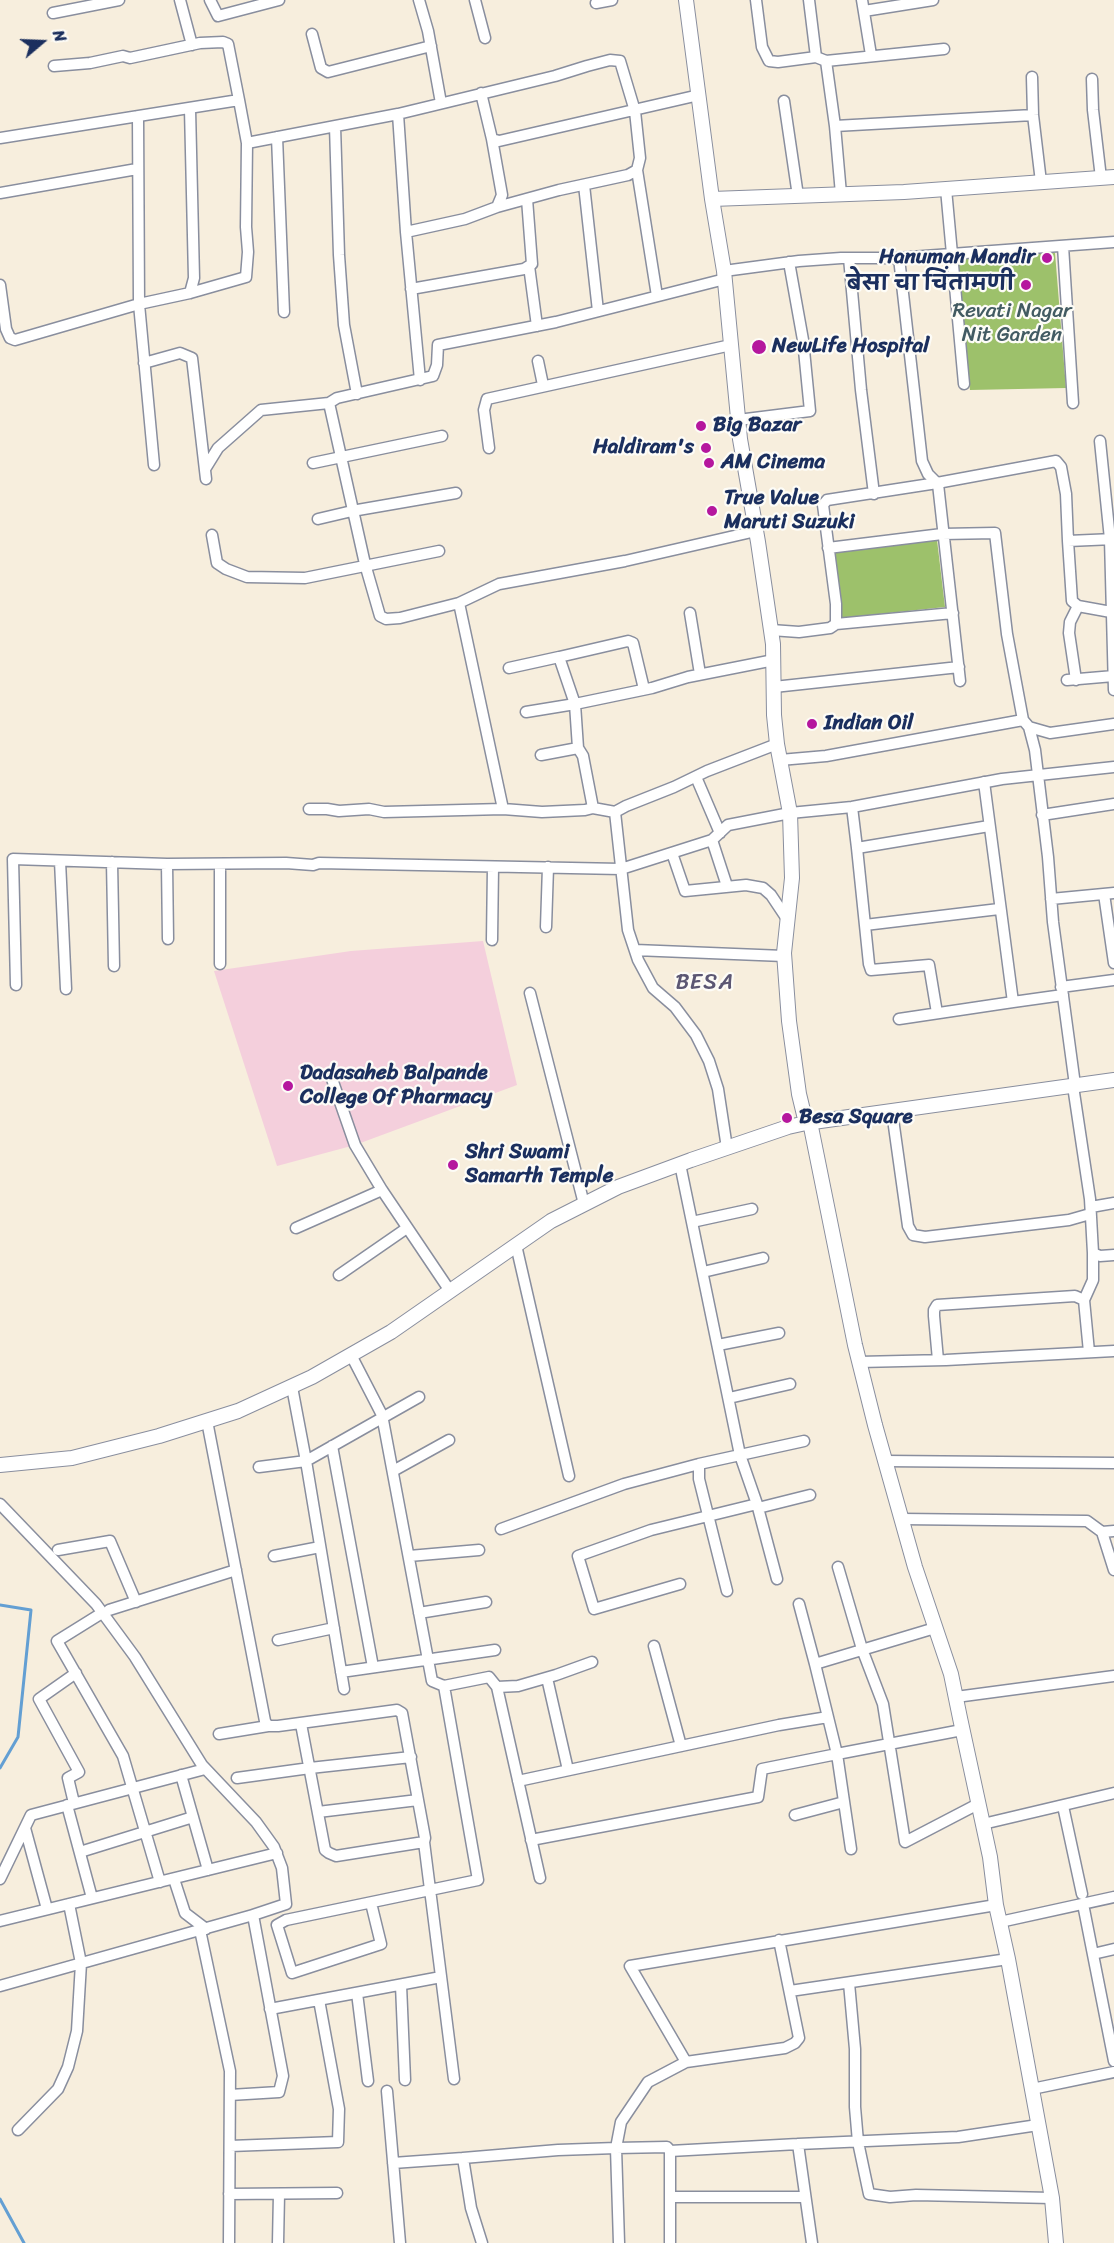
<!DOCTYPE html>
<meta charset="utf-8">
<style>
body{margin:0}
#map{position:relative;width:1114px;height:2243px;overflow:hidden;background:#f7eedd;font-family:Sriracha,sans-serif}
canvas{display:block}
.north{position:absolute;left:12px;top:12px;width:60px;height:60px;-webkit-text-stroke:4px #fdfcf7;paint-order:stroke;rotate:71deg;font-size:16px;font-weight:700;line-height:24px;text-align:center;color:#1b2f5e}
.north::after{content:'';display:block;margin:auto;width:21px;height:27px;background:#1b2f5e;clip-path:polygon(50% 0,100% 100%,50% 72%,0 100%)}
</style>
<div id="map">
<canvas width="1114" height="2243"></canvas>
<div class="north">N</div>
</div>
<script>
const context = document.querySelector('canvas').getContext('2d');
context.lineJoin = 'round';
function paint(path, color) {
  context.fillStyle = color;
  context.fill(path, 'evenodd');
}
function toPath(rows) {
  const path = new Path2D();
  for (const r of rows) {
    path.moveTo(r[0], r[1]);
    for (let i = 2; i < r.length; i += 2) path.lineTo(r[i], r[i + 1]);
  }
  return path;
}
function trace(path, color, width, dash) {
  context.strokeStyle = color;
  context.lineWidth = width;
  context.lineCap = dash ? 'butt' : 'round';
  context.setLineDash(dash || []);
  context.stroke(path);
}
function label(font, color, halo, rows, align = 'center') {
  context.font = font + ' Sriracha,"Playpen Sans Deva",sans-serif';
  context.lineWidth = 4.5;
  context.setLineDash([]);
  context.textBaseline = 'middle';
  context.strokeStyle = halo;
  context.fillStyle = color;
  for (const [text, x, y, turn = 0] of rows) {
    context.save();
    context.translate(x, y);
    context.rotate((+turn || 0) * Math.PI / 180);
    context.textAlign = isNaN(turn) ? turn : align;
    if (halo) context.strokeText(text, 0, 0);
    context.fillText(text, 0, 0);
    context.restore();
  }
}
paint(toPath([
 [483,941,517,1085,355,1145,277,1166,214,971,351,951]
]), '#f4cfdc');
paint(toPath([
 [1055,253,1066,388,970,390,956,258],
 [937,540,945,607,842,618,835,551]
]), '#9dc16b');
trace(toPath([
 [0,1605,31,1610,18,1737,0,1768],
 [0,2199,24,2243]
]), '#639fd3', 3);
const street = toPath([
 [180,0,192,45],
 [210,0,218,16,279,0],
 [419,0,428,31,441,103],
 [475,0,485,38],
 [756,0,762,47,769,61,778,62,816,57,826,61,835,126,841,194],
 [809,0,816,57],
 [862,0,871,55],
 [596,3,612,0],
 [864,11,933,0],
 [53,13,119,0],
 [312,34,321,68,328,72,431,46],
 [826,61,944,49],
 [1032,77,1033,115,1041,182],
 [1092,79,1093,110,1101,178],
 [481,93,492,139,499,141,699,95],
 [784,101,798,196],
 [398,114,406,232,420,380],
 [138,116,139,304,154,465],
 [335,126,339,255,344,325,357,394],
 [835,126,1033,115],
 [277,137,284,312],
 [0,138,239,100,228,44,223,42,200,43,130,58,123,56,90,63,54,66],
 [247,143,398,114,555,76,587,66,610,60,620,61,635,111,640,158,637,170,628,175,559,190,497,207],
 [637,170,657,296],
 [584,185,598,311],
 [946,189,964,384],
 [0,193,137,169],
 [406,232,465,219,497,207,502,195,492,139],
 [1063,246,1073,403],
 [849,258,861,390,874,494],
 [899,258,922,461,928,474,938,484,960,681],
 [529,266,537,326],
 [724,271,799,261,841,258,897,258,1114,242],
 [725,279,556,322,438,345,437,365,433,376,337,398,329,403,365,564,380,616,386,619,400,618,459,603,499,584,625,561,756,531],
 [0,285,6,329,10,338,15,340,139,304,190,293,246,277,248,252,246,227,247,143,239,100],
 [411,289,524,269,532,264,527,199],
 [190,293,194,278,190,109],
 [538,361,543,385],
 [144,363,180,353,192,358,206,479],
 [738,420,810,411,803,340,789,262],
 [1100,441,1110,539,1114,690],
 [489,448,484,410,487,399,731,345],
 [313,463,442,436],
 [205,469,218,448,261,410,329,403],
 [318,519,352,511,456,493],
 [212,535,217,563,226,569,247,577,305,578,439,551],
 [1068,541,1072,601,1078,606,1111,612],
 [828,548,942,534,995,533,1007,634,1023,720,1029,727,1035,750,1048,857,1053,922,1075,1085],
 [459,603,503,809],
 [690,613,700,674],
 [836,624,953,613],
 [771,630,799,632,830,628,836,624,836,604,823,505,827,500,937,483,1056,461,1061,467,1066,494,1068,541,1114,539],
 [559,657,628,641,633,643,644,689],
 [509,668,559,657,575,704,652,688,688,677,774,660],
 [1067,680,1114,676],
 [1076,680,1069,633,1070,622,1078,606],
 [774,687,959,667],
 [526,712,575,704,578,748,583,756,593,808],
 [1029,727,1050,733,1114,724],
 [541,755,578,748],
 [780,760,826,756,1023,720],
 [696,777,720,833],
 [984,782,1013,1002,1063,995],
 [852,807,857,848],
 [309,809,327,809,339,811,369,809,384,812,503,809,542,812,585,810,593,808,615,812],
 [1042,815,1114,804],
 [712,840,727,886],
 [672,853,685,891,746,885,763,888,771,895,787,919],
 [60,861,66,989],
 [112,862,114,966],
 [167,864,168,939],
 [1104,894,1114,963],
 [1051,899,1114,893],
 [865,925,999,909],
 [546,927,548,867],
 [492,940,493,867],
 [635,950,784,956],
 [220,964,220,864],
 [16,985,13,859,167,864,286,863,313,865,319,863,621,869,712,840,728,825,790,813,852,807,1002,779,1114,767],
 [1061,987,1114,980],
 [530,993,584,1204],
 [937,1013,929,965,871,970,869,964,857,848,989,826],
 [899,1019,1013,1002],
 [332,1079,355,1145,382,1190,450,1291],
 [1073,1086,1090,1199,1093,1253,1100,1256,1114,1255],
 [892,1112,908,1226,913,1235,925,1237,1069,1220,1090,1214],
 [727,1148,718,1089,709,1061,696,1035,675,1007,653,988,638,960,628,930,615,812,626,806,674,787,707,771,777,744],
 [680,1164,740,1455,757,1504,777,1579],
 [1091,1207,1114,1203],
 [692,1222,752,1209],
 [296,1228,382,1190],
 [516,1245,569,1476],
 [703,1272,763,1258],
 [339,1275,407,1228],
 [718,1345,779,1333],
 [1089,1352,1084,1300,1093,1280,1093,1253],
 [351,1355,382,1415,432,1681,444,1686,478,1880,286,1920,277,1925,292,1973,381,1944,371,1903],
 [938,1360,934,1316,934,1310,937,1305,1075,1296,1084,1300],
 [859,1362,946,1360,1114,1351],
 [292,1387,306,1461,344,1689],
 [729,1398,790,1384],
 [207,1421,265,1721,268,1726,278,1726,397,1710,402,1713,425,1838,424,1842,336,1856,329,1853,325,1850,301,1724],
 [332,1446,373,1667],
 [885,1461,1114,1463],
 [699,1464,699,1479,727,1591],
 [259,1467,306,1461,419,1397],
 [393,1471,449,1440],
 [0,1504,96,1604,135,1657,202,1765,256,1822,274,1847,282,1868,286,1904,253,1915,283,2076,279,2092,230,2095],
 [758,1508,810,1495],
 [901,1519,1087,1521,1102,1532,1114,1531],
 [501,1529,624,1484,699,1464,804,1441],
 [1102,1532,1114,1570],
 [58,1550,110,1541,136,1602],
 [274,1556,320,1547],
 [409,1556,479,1550],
 [838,1567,862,1649,883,1704,905,1842,978,1804],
 [680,1584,594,1609,578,1556,651,1530,757,1504],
 [799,1604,815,1664],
 [109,1610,236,1570],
 [102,1613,57,1641,123,1756,160,1882],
 [419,1613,486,1602],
 [935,1628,815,1664,837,1754,962,1730],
 [278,1640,334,1628],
 [654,1646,681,1746],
 [341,1672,495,1650],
 [547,1678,568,1770],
 [444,1686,489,1677,497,1687,518,1686,556,1675,592,1662],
 [497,1687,540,1878],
 [956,1697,1114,1676],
 [219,1734,268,1726],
 [181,1775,208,1870],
 [237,1778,310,1768,411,1757],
 [518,1781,779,1725,828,1717],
 [74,1803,68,1778,79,1772,39,1699,76,1673],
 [67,1805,92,1898],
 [1063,1806,1082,1894],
 [318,1812,418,1800],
 [795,1815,844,1802],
 [983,1824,1114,1793],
 [25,1828,47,1909],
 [531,1840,758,1797,762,1769,837,1754,851,1849],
 [424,1842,454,2079],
 [80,1852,193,1817],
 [0,1879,31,1815,205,1769],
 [174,1879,185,1913,206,1929],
 [1083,1904,1114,2061],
 [0,1921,277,1853],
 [1000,1922,1114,1897],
 [200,1930,230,2071,229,2243],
 [1093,1954,1114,1949],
 [849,1983,855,2049,855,2107,858,2142,869,2194,890,2197,916,2195,1052,2198],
 [401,1985,405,2080],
 [0,1986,253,1915],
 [790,1991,1008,1959],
 [357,1993,368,2081],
 [270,2009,441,1977],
 [686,2062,630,1966,996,1905],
 [1032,2089,1114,2072],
 [387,2091,400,2243],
 [18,2130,58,2089,68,2067,77,2031,81,1963,69,1904],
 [230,2146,338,2142,339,2109,319,2000],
 [670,2151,798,2144],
 [393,2163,463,2158],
 [229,2194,337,2193],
 [671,2197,805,2197],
 [278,2243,279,2194],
 [482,2243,471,2208,463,2158,558,2150,616,2148,619,2243],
 [670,2243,670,2151,667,2147,616,2148,621,2122,648,2082,686,2062,785,2048,795,2043,799,2038,779,1940],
 [812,2243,798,2144,958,2137,1038,2125]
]);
const secondary = toPath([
 [686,0,712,199,724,271,740,439,758,542,773,644,774,715,777,744,790,813,792,878,784,953,789,1021,799,1094,806,1123],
 [712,199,904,192,1114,177],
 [810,1122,855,1345,875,1425,915,1567,951,1674,960,1718,990,1857,996,1905,1008,1959,1052,2198,1056,2243],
 [0,1465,72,1458,159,1436,238,1411,312,1377,391,1332,551,1221,618,1187,691,1160,788,1127,806,1123,1114,1080]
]);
trace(street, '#898e9e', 13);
trace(secondary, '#898e9e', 16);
trace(street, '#fff', 10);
trace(secondary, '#fff', 14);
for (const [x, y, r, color] of [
 [1047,258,6,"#b5179e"],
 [1026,285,6,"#b5179e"],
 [759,347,8,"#b5179e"],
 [701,426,6,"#b5179e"],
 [706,448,6,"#b5179e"],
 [709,463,6,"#b5179e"],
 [712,511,6,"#b5179e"],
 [812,724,6,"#b5179e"],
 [288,1086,6,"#b5179e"],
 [787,1118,6,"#b5179e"],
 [453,1165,6,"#b5179e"]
]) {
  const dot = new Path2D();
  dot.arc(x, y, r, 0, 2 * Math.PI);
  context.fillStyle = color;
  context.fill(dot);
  trace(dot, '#fdfcf7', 2);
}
label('bold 21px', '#1b2f5e', '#fdfcf7', [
 ["Hanuman Mandir",1035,258,"right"],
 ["बेसा चा चिंतामणी",1014,285,"right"],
 ["NewLife Hospital",772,347],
 ["Big Bazar",713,426],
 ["Haldiram's",694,448,"right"],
 ["AM Cinema",721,463],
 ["True Value",724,499],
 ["Maruti Suzuki",724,523],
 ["Indian Oil",824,724],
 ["Dadasaheb Balpande",300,1074],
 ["College Of Pharmacy",300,1098],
 ["Besa Square",799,1118],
 ["Shri Swami",465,1153],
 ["Samarth Temple",465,1177]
], 'left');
label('21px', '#425b62', '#fdfcf7', [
 ["Revati Nagar",1012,312],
 ["Nit Garden",1012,336]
]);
context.letterSpacing = '1.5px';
label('22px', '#5c5773', '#fdfcf7', [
 ["BESA",705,983]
]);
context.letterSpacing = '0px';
</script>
